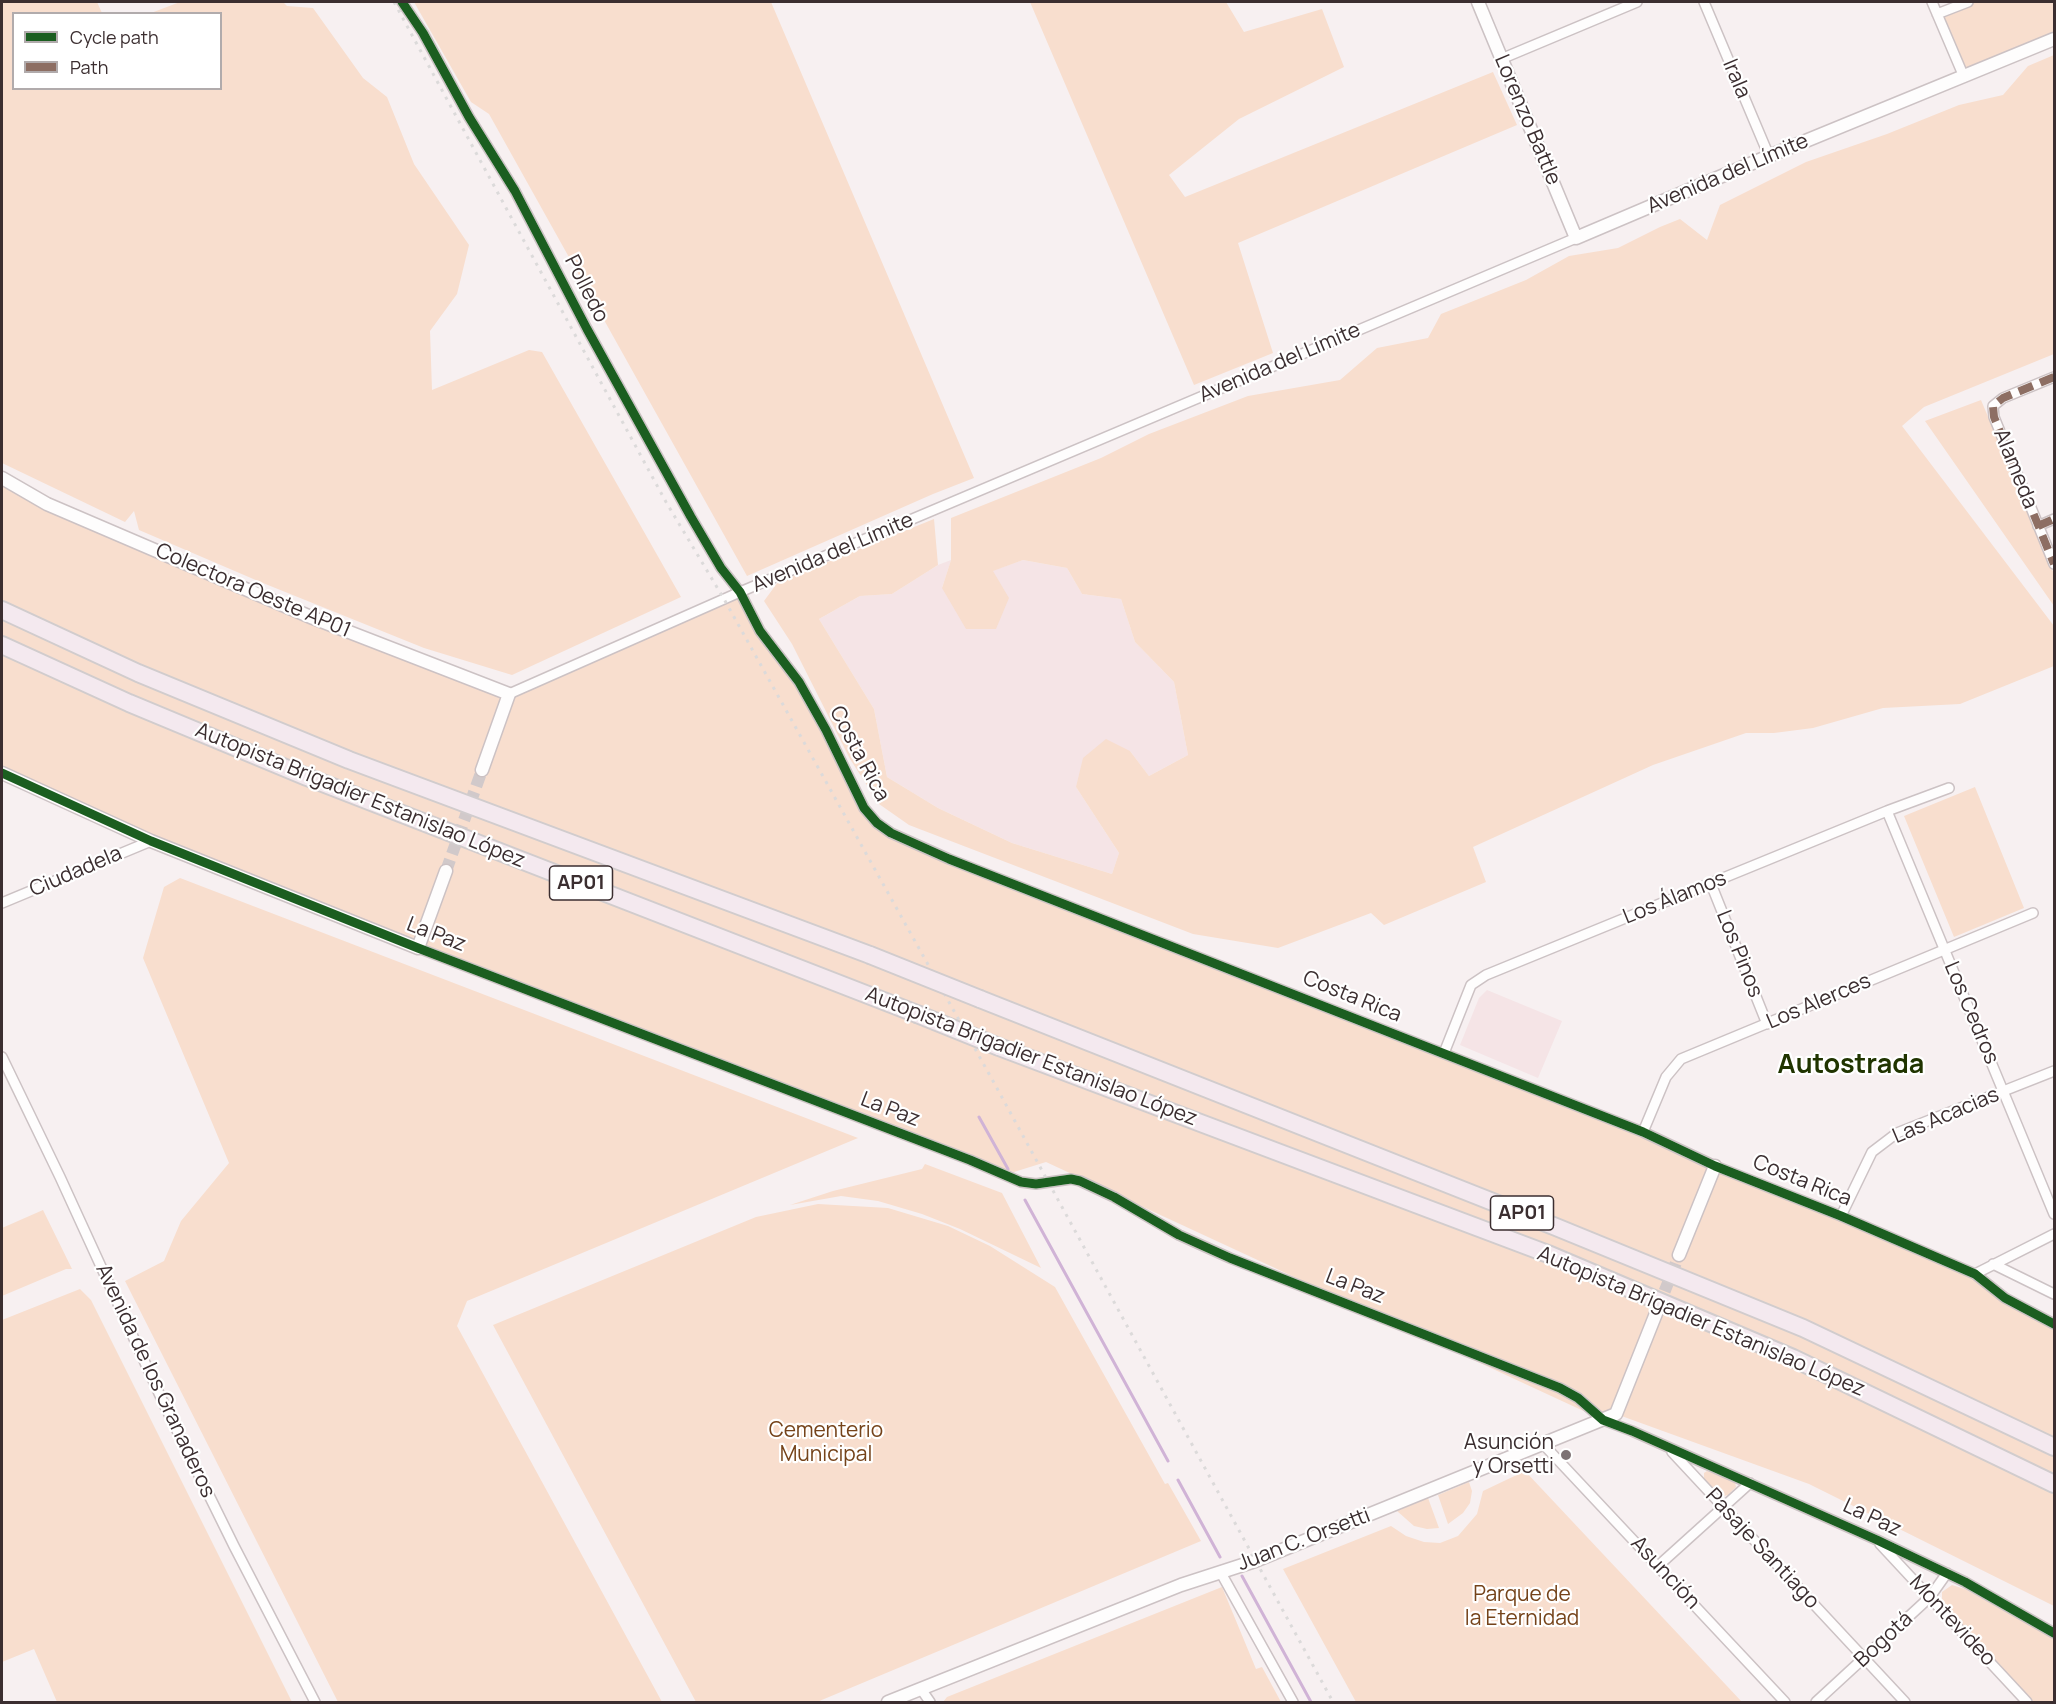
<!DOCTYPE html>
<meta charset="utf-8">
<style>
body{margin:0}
#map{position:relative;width:2056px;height:1704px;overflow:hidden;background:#f7f0f1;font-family:Manrope,sans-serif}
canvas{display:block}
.frame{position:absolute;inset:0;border:3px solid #3b2e30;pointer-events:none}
.legend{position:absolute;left:12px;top:12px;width:210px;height:78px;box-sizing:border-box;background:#fff;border:2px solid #b1abac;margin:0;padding:8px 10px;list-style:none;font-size:18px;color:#3b2e30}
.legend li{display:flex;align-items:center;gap:12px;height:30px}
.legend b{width:30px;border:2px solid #b1abac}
</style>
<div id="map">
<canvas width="2056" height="1704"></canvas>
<div class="frame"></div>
<ul class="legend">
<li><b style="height:8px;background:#1b5e20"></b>Cycle path</li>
<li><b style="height:8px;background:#8d6e63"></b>Path</li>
</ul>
</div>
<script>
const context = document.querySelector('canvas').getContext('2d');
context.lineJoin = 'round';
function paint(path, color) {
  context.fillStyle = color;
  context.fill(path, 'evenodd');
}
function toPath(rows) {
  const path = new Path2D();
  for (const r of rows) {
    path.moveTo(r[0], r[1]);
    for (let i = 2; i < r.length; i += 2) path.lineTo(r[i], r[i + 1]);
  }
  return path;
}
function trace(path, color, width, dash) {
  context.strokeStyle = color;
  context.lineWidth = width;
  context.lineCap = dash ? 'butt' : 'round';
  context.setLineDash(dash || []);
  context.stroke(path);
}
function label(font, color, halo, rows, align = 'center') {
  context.font = font + ' Manrope,sans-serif';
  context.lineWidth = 4.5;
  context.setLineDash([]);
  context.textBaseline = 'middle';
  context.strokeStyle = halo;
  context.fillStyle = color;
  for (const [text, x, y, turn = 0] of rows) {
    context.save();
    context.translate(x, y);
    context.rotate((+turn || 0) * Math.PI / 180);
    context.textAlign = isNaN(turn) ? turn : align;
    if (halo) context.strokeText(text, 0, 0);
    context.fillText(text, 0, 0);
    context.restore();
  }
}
paint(toPath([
 [951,560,942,588,1023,560,1067,568,1082,594,1121,599,1135,642,1174,682,1188,755,1149,776,1130,751,1076,787,1119,853,1112,874,1012,843,938,808,887,777,874,709,819,619,860,596,892,594,938,565],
 [1487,990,1562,1021,1538,1078,1460,1045,1479,998]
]), '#f5e4e6');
paint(toPath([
 [2,2,97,2,102,13,14,14,14,88,220,88,220,14,151,13,180,2,283,2,287,6,313,8,363,78,387,97,414,164,469,245,457,294,430,331,432,390,529,350,542,352,681,597,512,675,424,648,258,581,139,530,134,511,125,522,2,463],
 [414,2,771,2,974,478,933,494,747,576,489,114,471,102],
 [1030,2,1226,2,1244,32,1322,9,1344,67,1239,119,1169,175,1185,197,1493,72,1517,125,1238,243,1273,353,1194,385],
 [1968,2,2054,2,2054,39,1964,77,1937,14],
 [2054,55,2054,354,1924,407,1902,426,2054,626,2054,666,1960,704,1883,708,1813,728,1774,733,1746,733,1653,765,1473,847,1486,882,1384,925,1371,913,1278,948,1193,934,909,825,879,804,850,759,792,644,764,601,778,582,934,519,938,565,892,594,860,596,819,619,874,709,887,777,938,808,1012,843,1112,874,1119,853,1076,787,1083,758,1106,739,1130,751,1149,776,1188,755,1174,682,1135,642,1121,599,1082,594,1067,568,1023,560,993,571,1009,598,996,629,966,629,942,588,951,560,951,518,1101,458,1149,434,1248,396,1340,380,1377,348,1428,338,1441,314,1526,280,1569,256,1618,248,1660,227,1680,219,1707,240,1720,205,1806,162,1887,134,1959,105,2003,95,2028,66],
 [1981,400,2054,574,2054,606,1925,421],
 [2,478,48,504,509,694,740,592,799,682,864,808,891,833,1643,1132,1974,1274,2054,1324,2054,1606,1809,1484,1616,1414,1603,1420,1046,1162,1014,1172,970,1160,418,948,2,773],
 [1975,787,2024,908,1954,937,1904,816],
 [180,878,858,1138,467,1301,457,1326,662,1702,338,1702,125,1281,164,1261,181,1221,229,1163,143,958,164,887],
 [925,1164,1002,1193,1041,1268,960,1229,922,1214,878,1201,841,1196,790,1205,833,1191,922,1169],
 [818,1204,888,1208,948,1226,990,1246,1055,1287,1165,1484,1168,1483,1201,1541,817,1702,696,1702,493,1325,756,1217],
 [43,1210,72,1269,66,1269,2,1296,2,1228],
 [80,1289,91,1300,292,1702,57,1702,34,1649,2,1662,2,1320],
 [1525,1471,1742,1702,1356,1702,1283,1569,1391,1526,1406,1536,1424,1542,1440,1543,1458,1536,1477,1514,1483,1491],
 [1707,1471,1735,1482,1736,1487,1728,1495,1724,1496,1718,1494,1704,1480,1704,1473],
 [1469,1482,1472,1491,1470,1503,1463,1513,1448,1524,1438,1495],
 [1428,1498,1439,1528,1427,1529,1414,1526,1397,1511],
 [1952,1585,1965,1589,2054,1639,2054,1702,2034,1702,1947,1608,1942,1600,1942,1592],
 [1222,1587,1256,1669,1262,1667,1281,1702,943,1702,947,1697]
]), '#f8dece');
trace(toPath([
 [979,1117,1008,1169],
 [1025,1200,1168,1461],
 [1178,1480,1220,1557],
 [1242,1576,1311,1702]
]), '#d0b3d6', 3);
trace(toPath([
 [446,871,482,770],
 [1658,1308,1679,1255]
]), '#d1c9ca', 12, [12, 6]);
const minor = toPath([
 [402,2,423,33,469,117,515,191,587,329,691,517,721,568,740,592,760,631,799,682,826,730,864,808,877,823,891,833,949,859,1643,1132,1715,1166,1841,1216,1975,1274,2005,1298,2054,1324],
 [1704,2,1769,156],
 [1932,2,1964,77],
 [1937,14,1968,2],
 [1501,59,1637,2],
 [2054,377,2003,398,1993,406,1994,417,2054,564],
 [2038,526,2054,519],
 [509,694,740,592,1576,238],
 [1887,811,2054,1214],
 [1711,884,1767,1024],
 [2,903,151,841],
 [418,948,970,1160,1021,1182,1036,1184,1071,1179,1080,1181,1114,1197,1179,1235,1230,1258,1560,1388,1578,1398,1603,1420,1632,1431,1877,1540,1965,1582,2054,1633],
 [1444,1053,1471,985,1486,975,1887,811,1949,788],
 [2,1057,60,1177,163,1402,234,1546,315,1702],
 [1643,1132,1666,1077,1681,1059,2033,913],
 [1841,1216,1872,1152,1897,1133,2054,1071],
 [1993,1264,2054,1294],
 [1975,1274,2054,1234],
 [1543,1444,1785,1702],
 [1672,1452,1905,1702],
 [1880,1544,2027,1702],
 [1658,1566,1750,1483],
 [1221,1573,1293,1702],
 [921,1689,930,1702],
 [1816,1702,1930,1597,1947,1573]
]);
const tertiary = toPath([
 [1478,2,1576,238,1769,156,2054,39],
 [2,478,47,504,313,618,509,694,482,770],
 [2,773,151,841,418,948,446,871],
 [1679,1255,1715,1166],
 [888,1702,1181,1585,1255,1561,1616,1414,1657,1311]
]);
const motorway = toPath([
 [2,610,138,673,349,760,870,955],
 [2,645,129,703,307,777,917,1014],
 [980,999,1556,1227,1803,1328,2054,1447],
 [999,1047,1548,1254,1793,1358,2054,1484]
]);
trace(minor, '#ccc2c4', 12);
trace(tertiary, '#ccc2c4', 15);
trace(motorway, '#d1cccd', 20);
trace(minor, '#fefdfd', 9);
trace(tertiary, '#fefdfd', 12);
trace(motorway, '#f4e9ef', 16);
trace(toPath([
 [394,2,666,502,724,599,993,1081,1333,1702]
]), '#dcdada', 3, [3, 6]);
const motorwayBridge = toPath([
 [870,955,980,999],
 [917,1014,999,1047]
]);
trace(motorwayBridge, '#d1cccd', 20, []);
trace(motorwayBridge, '#f4e9ef', 16);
trace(toPath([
 [2054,377,2003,398,1993,406,1994,417,2054,564],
 [2038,526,2054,519]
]), '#8d6e63', 8, [15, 8]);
trace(toPath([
 [402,2,423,33,469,117,515,191,587,329,691,517,721,568,740,592,760,631,799,682,826,730,864,808,877,823,891,833,949,859,1643,1132,1715,1166,1841,1216,1975,1274,2005,1298,2054,1324],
 [2,773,151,841,418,948,970,1160,1021,1182,1036,1184,1071,1179,1080,1181,1114,1197,1179,1235,1230,1258,1560,1388,1578,1398,1603,1420,1632,1431,1877,1540,1965,1582,2054,1633]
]), '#1b5e20', 9);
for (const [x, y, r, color] of [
 [1566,1455,6,"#7d7274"]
]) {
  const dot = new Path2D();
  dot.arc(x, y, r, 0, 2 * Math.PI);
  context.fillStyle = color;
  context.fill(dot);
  trace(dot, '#fff', 2);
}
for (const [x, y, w] of [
 [581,883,63],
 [1522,1213,63]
]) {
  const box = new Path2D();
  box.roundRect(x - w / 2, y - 17, w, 34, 4.5);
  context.fillStyle = '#fff';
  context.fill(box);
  trace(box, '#3b2e30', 1.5);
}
label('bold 20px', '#3b2e30', null, [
 ["AP01",581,883],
 ["AP01",1522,1213]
]);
label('21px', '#3b2e30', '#fff', [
 ["Irala",1736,79,67],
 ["Lorenzo Battle",1527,120,67],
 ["Avenida del Límite",1728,174,-23],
 ["Polledo",586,289,63],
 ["Avenida del Límite",1280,363,-23],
 ["Alameda",2015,469,68],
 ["Avenida del Límite",833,553,-23],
 ["Colectora Oeste AP01",253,591,23],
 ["Costa Rica",859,754,62],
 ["Autopista Brigadier Estanislao López",360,796,22],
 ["Ciudadela",76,872,-23],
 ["Los Álamos",1675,898,-22],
 ["La Paz",436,935,21],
 ["Los Pinos",1739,954,68],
 ["Costa Rica",1352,997,22],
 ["Los Alerces",1819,1002,-23],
 ["Los Cedros",1971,1013,67],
 ["Autopista Brigadier Estanislao López",1031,1057,21],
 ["La Paz",890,1110,21],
 ["Las Acacias",1946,1116,-23],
 ["Costa Rica",1802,1181,22],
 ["La Paz",1355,1287,21],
 ["Autopista Brigadier Estanislao López",1701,1322,23],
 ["Avenida de los Granaderos",155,1381,65],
 ["La Paz",1872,1518,25],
 ["Juan C. Orsetti",1304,1540,-21],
 ["Pasaje Santiago",1762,1549,47],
 ["Asunción",1665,1573,47],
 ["Montevideo",1952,1621,47],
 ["Bogotá",1884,1640,-43]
]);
label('21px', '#75431a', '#fff', [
 ["Cementerio",826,1431],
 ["Municipal",826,1455],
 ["Parque de",1522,1595],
 ["la Eternidad",1522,1619]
]);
label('21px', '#3b2e30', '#fff', [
 ["Asunción",1554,1443],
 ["y Orsetti",1554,1467]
], 'right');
label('bold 27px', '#203400', '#fff', [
 ["Autostrada",1851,1065]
]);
</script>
